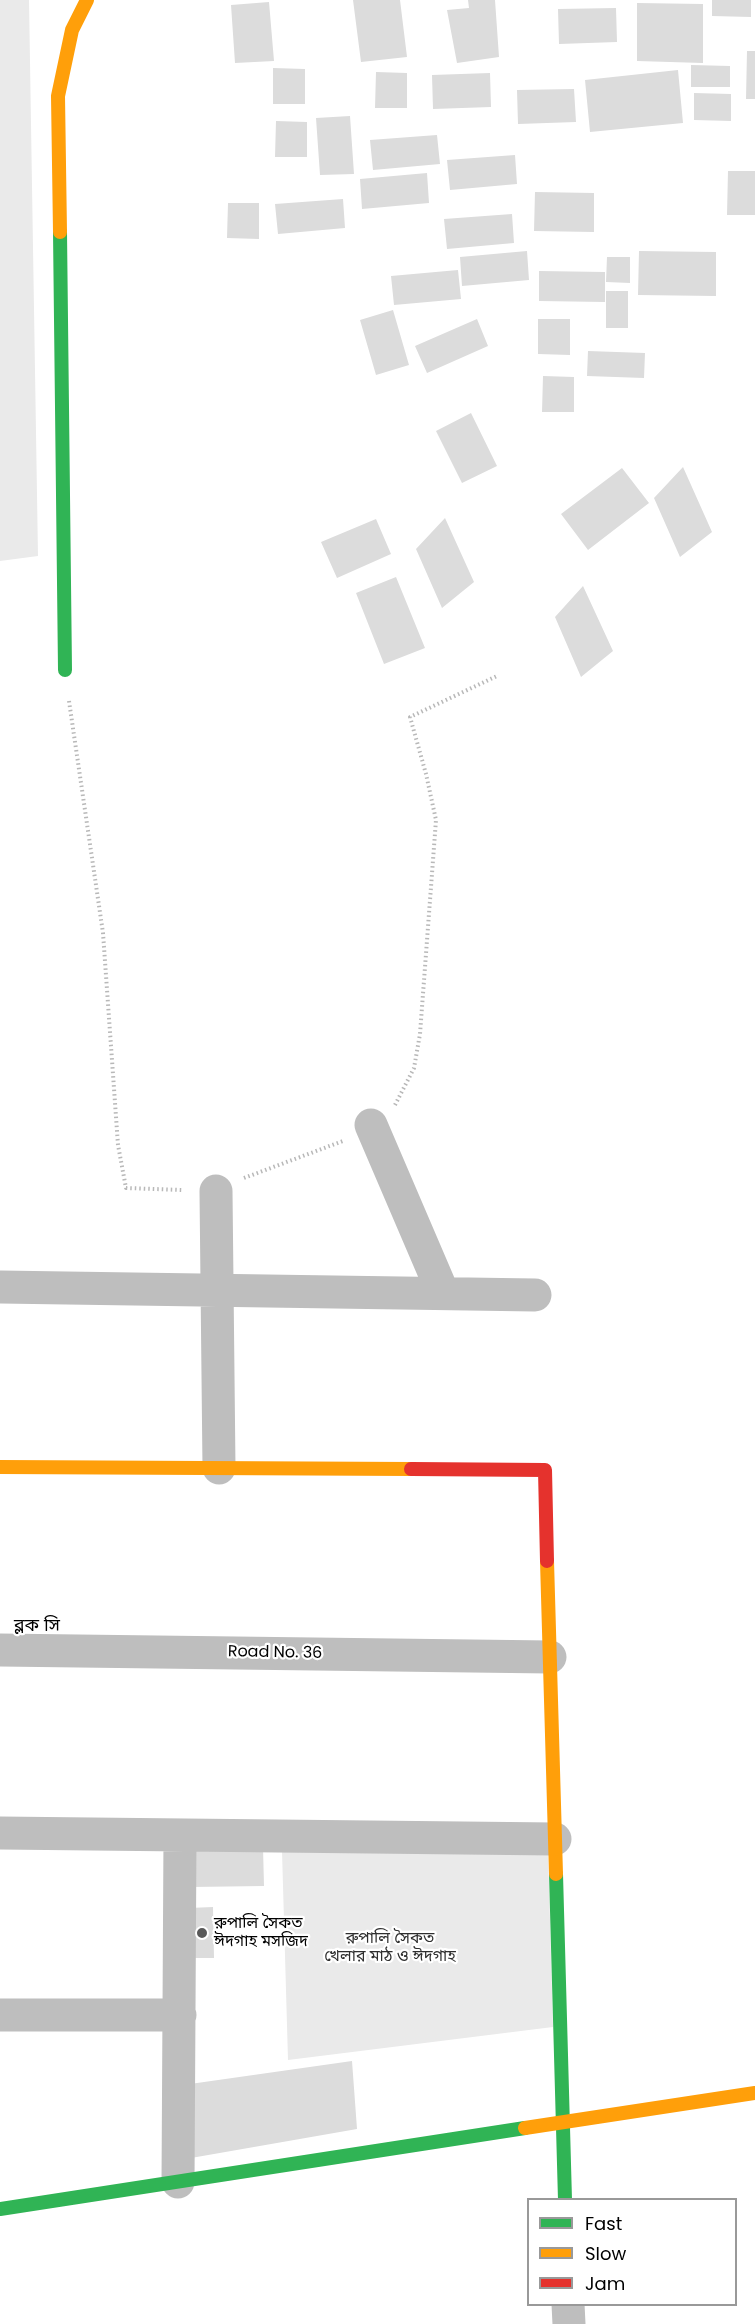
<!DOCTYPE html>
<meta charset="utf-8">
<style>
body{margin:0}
#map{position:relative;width:755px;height:2324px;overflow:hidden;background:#fff;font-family:Poppins,sans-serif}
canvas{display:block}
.legend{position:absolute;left:527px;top:2198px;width:210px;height:108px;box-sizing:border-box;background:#fff;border:2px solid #999;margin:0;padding:8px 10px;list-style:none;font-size:18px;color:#000}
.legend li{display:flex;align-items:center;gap:12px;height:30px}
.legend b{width:30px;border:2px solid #999}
</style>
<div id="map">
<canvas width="755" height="2324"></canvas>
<ul class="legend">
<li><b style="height:8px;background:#30b455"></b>Fast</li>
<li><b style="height:8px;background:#ff9f0a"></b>Slow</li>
<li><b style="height:8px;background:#e5322d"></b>Jam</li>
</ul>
</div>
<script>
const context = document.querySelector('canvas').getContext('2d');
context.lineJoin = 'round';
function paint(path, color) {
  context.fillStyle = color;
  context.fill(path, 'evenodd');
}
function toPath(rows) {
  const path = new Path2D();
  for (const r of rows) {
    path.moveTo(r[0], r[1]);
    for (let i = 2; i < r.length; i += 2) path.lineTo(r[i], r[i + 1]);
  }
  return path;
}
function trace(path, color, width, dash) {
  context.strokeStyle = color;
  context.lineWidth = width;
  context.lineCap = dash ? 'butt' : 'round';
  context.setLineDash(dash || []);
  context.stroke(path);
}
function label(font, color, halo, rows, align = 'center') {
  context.font = font + ' Poppins,"Noto Sans Bengali",sans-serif';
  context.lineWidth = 4.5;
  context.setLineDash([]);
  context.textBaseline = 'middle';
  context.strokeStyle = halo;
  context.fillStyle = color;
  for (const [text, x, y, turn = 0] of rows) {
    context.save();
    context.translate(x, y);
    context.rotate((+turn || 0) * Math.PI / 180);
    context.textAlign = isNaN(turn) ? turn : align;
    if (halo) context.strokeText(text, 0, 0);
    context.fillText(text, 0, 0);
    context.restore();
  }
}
paint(toPath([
 [0,0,29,0,38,556,0,561],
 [548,1849,553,2027,288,2060,282,1851]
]), '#eaeaea');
paint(toPath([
 [353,0,400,0,407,57,361,62],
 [468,0,495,0,499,57,457,63,447,10,469,8],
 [712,0,751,0,751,17,712,16],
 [269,2,274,61,235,63,231,5],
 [637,3,703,4,703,63,637,61],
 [616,8,617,42,559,44,558,9],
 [747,51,755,51,755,99,746,99],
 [691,65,730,66,730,87,691,87],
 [273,68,305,69,305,104,273,104],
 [678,70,683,123,590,132,585,80],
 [376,72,407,73,407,108,375,108],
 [490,73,491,107,433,109,432,75],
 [574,89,576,122,518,124,517,90],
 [694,93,731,94,731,121,694,120],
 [350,116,354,174,320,175,316,118],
 [276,121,307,122,307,157,275,157],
 [437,135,440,164,373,170,370,140],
 [515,155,517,184,450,190,447,160],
 [728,171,755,171,755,215,727,215],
 [427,173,429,203,362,209,360,179],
 [535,192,594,193,594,232,534,231],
 [343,199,345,228,278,234,275,204],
 [228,203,259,203,259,239,227,238],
 [512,214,514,243,447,249,444,219],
 [527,251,529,280,462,286,460,257],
 [639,251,716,252,716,296,638,295],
 [607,257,630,257,630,283,606,282],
 [458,270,461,299,394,305,391,276],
 [539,271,605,272,605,302,539,301],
 [606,291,628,291,628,328,606,328],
 [393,310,409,365,376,375,360,320],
 [477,319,488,346,427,373,415,346],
 [538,319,570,319,570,355,538,354],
 [588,351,645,353,644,378,587,376],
 [543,376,574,377,574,412,542,412],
 [471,413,497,466,462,483,436,431],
 [683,467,712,532,680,557,654,498],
 [622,468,649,503,588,550,561,514],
 [445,518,474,582,442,608,416,549],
 [376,519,391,554,337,578,321,542],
 [396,577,425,648,384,664,356,593],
 [583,586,613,651,581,677,555,617],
 [263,1847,264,1886,191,1887,190,1848],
 [213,1907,214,1958,190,1958,189,1908],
 [352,2061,357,2129,191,2158,190,2084]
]), '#dcdcdc');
trace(toPath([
 [69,701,103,933,118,1145,126,1188,182,1190],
 [395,1105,414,1068,420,1034,436,820,426,774,410,717,497,676],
 [244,1178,343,1141]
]), '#b8b8b8', 4, [1.5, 3]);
trace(toPath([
 [371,1125,443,1293],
 [216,1191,219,1468],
 [0,1287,535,1295],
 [0,1650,550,1657],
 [0,1833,555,1839],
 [0,2015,180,2015],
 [178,2182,180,1835],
 [568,2304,569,2324]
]), '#bebebe', 33);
trace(toPath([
 [60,232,65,670],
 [556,1874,565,2200],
 [0,2209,525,2128]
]), '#30b455', 14);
trace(toPath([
 [60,232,58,96,72,30,87,0],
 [0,1467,411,1469],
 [547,1561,556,1874],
 [525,2128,755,2093]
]), '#ff9f0a', 14);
trace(toPath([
 [411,1469,545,1470,547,1561]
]), '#e5322d', 14);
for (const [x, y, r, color] of [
 [202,1933,6,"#595959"]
]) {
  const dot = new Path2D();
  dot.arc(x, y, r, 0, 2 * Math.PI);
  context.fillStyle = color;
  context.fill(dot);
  trace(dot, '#fff', 2);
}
label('16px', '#000', '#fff', [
 ["Road No. 36",275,1653,1]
]);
label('16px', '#000', '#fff', [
 ["রুপালি সৈকত",214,1924],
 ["ঈদগাহ মসজিদ",214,1942]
], 'left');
label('16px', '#2f2f2f', '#fff', [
 ["রুপালি সৈকত",390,1939],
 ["খেলার মাঠ ও ঈদগাহ",390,1957]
]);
label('18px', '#000', '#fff', [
 ["ব্লক সি",37,1626]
]);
</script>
